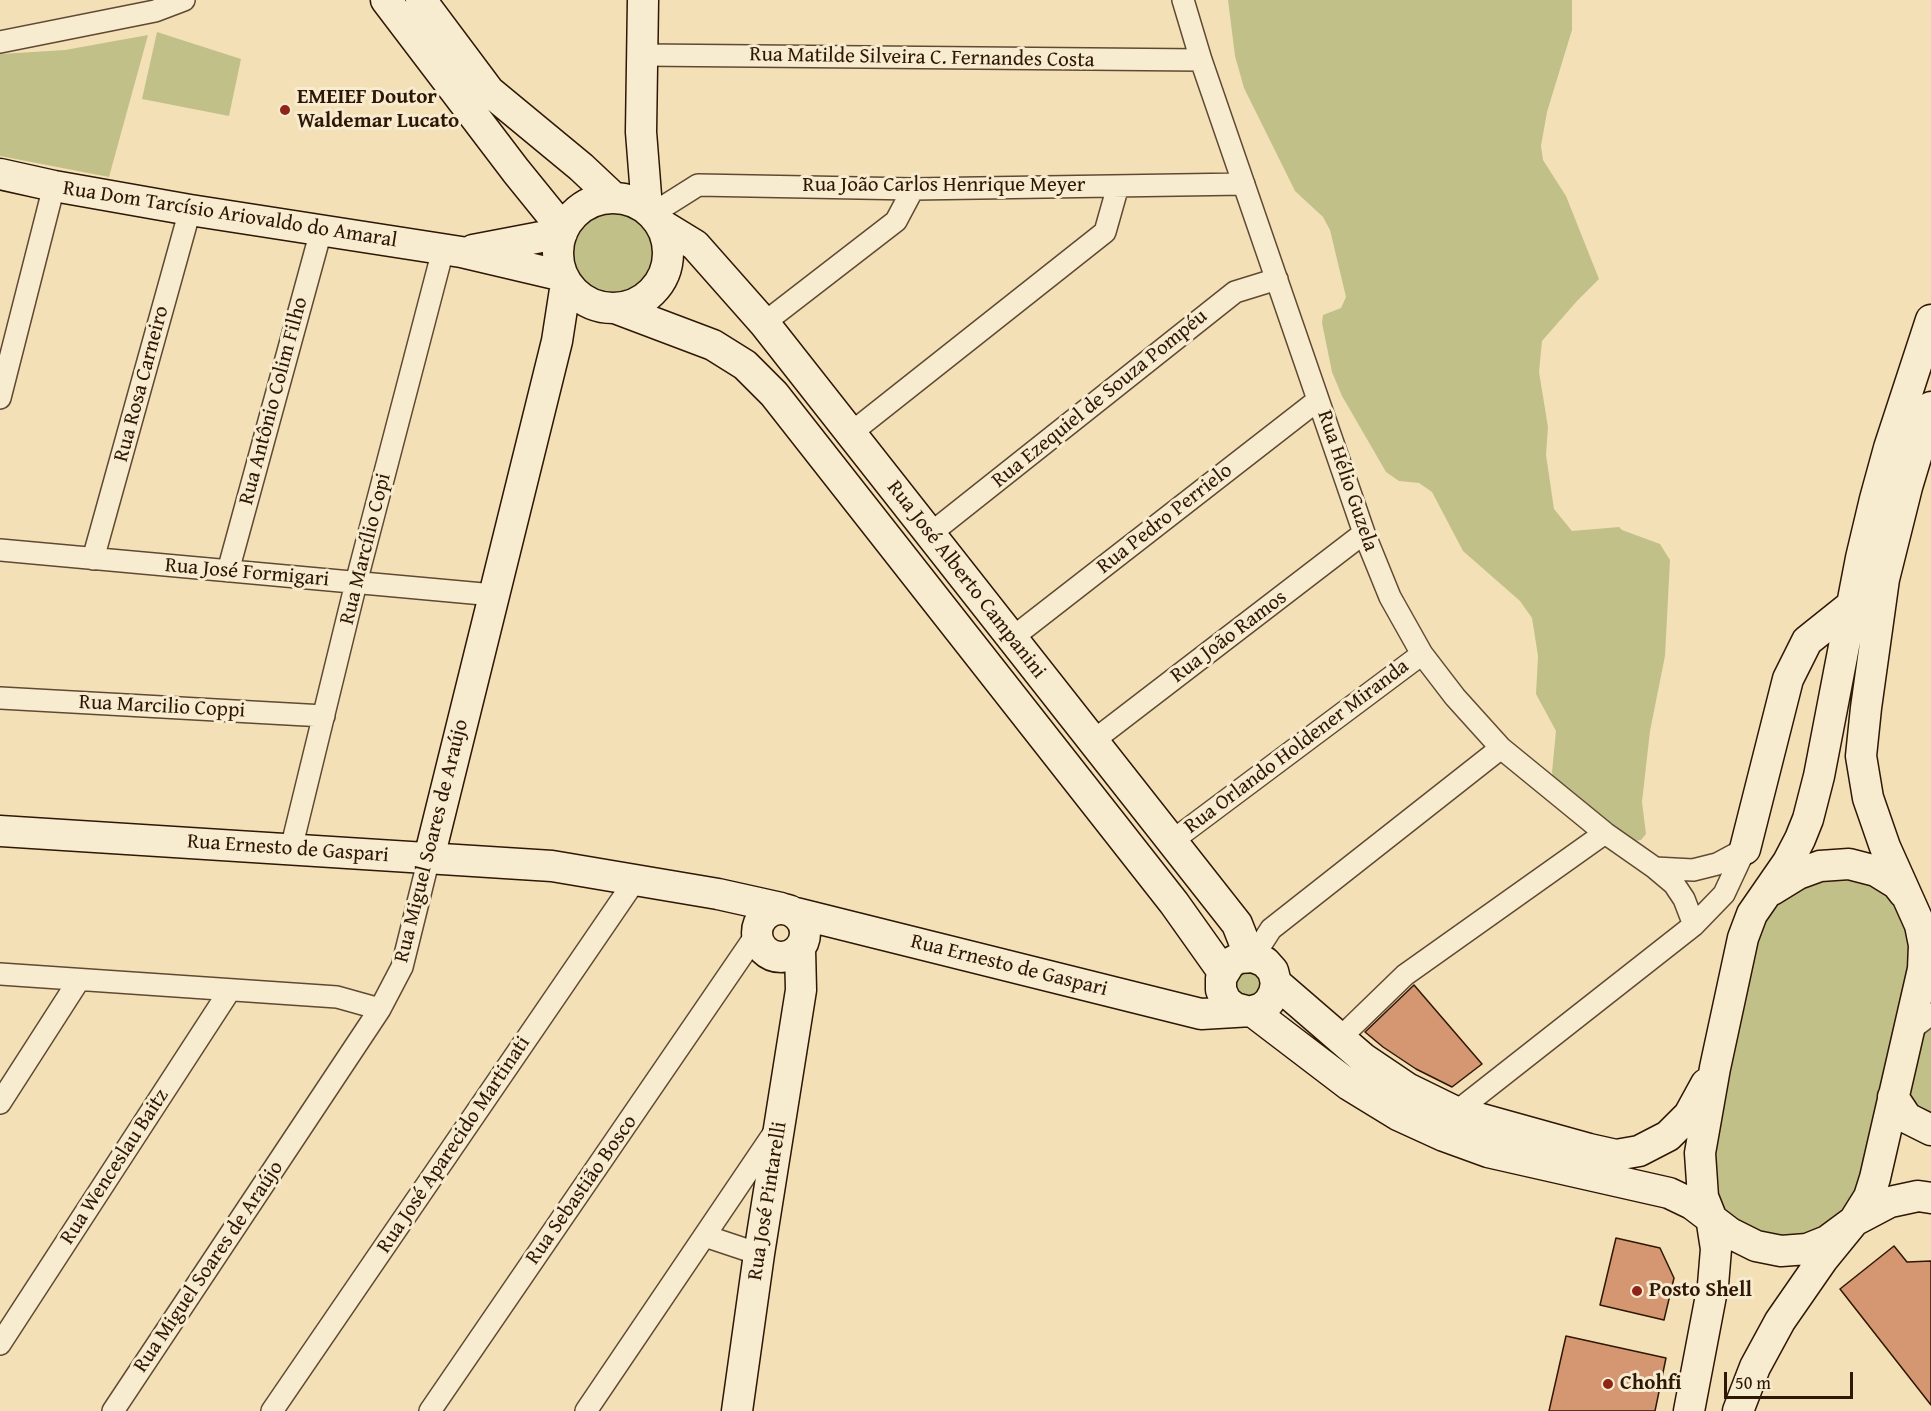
<!DOCTYPE html>
<meta charset="utf-8">
<style>
body{margin:0}
#map{position:relative;width:1931px;height:1411px;overflow:hidden;background:#f3e0b7;font-family:"Gentium Book Plus",serif}
canvas{display:block}
.scale{position:absolute;left:1724px;top:1372px;width:129px;height:27px;box-sizing:border-box;border:3px solid #2f1705;border-top:0;padding-left:8px;font-size:18px;line-height:21px;white-space:nowrap;color:#2f1705;-webkit-text-stroke:4px #f7ebd0;paint-order:stroke}
</style>
<div id="map">
<canvas width="1931" height="1411"></canvas>
<div class="scale">50 m</div>
</div>
<script>
const context = document.querySelector('canvas').getContext('2d');
context.lineJoin = 'round';
function paint(path, color) {
  context.fillStyle = color;
  context.fill(path, 'evenodd');
}
function toPath(rows) {
  const path = new Path2D();
  for (const r of rows) {
    if (r.length === 3) {
      path.moveTo(r[0] + r[2], r[1]);
      path.arc(r[0], r[1], r[2], 0, 2 * Math.PI);
      continue;
    }
    path.moveTo(r[0], r[1]);
    for (let i = 2; i < r.length; i += 2) path.lineTo(r[i], r[i + 1]);
  }
  return path;
}
function trace(path, color, width, dash) {
  context.strokeStyle = color;
  context.lineWidth = width;
  context.lineCap = dash ? 'butt' : 'round';
  context.setLineDash(dash || []);
  context.stroke(path);
}
function label(font, color, halo, rows, align = 'center') {
  context.font = font + ' "Gentium Book Plus",serif';
  context.lineWidth = 6;
  context.setLineDash([]);
  context.textBaseline = 'middle';
  context.strokeStyle = halo;
  context.fillStyle = color;
  for (const [text, x, y, turn = 0] of rows) {
    context.save();
    context.translate(x, y);
    context.rotate((+turn || 0) * Math.PI / 180);
    context.textAlign = isNaN(turn) ? turn : align;
    if (halo) context.strokeText(text, 0, 0);
    context.fillText(text, 0, 0);
    context.restore();
  }
}
paint(toPath([
 [1228,0,1572,0,1572,30,1547,112,1541,146,1543,160,1566,196,1599,279,1577,301,1542,341,1539,372,1548,427,1546,455,1554,509,1572,531,1619,527,1622,530,1660,544,1670,560,1665,656,1650,731,1642,802,1646,834,1641,840,1630,842,1558,794,1552,772,1556,731,1536,694,1538,656,1532,618,1520,601,1463,551,1432,492,1419,483,1399,481,1386,472,1342,396,1332,372,1322,323,1323,315,1341,308,1346,297,1330,230,1323,217,1295,191,1244,88,1235,56],
 [157,32,241,59,229,116,142,99],
 [148,35,109,177,0,156,0,54,65,50],
 [616,253,42],
 [1829,876,1857,878,1881,890,1901,909,1914,963,1852,1210,1809,1238,1762,1236,1743,1226,1726,1212,1714,1193,1708,1167,1761,921,1780,897],
 [1254,969,1265,984,1254,1000,1236,996,1233,978,1238,971],
 [1931,1029,1931,1112,1910,1101,1910,1057,1924,1033]
]), '#c2c089');
const building = toPath([
 [1414,985,1482,1064,1452,1087,1416,1069,1383,1047,1365,1032,1414,985],
 [1616,1238,1660,1248,1674,1278,1664,1320,1600,1305,1616,1238],
 [1894,1246,1907,1262,1931,1261,1931,1405,1840,1289,1894,1246],
 [1566,1336,1666,1358,1655,1411,1549,1411,1566,1336]
]);
paint(building, '#d49771');
trace(building, '#2f1705', 1.5);
const street = toPath([
 [1183,0,1201,60,1364,533,1390,597,1422,654,1455,697,1501,748,1605,833,1655,868,1674,884,1684,899,1694,925],
 [0,42,155,11,184,0],
 [642,55,1201,60],
 [652,214,698,185,913,189,1244,184],
 [764,323,896,221,913,189],
 [0,398,54,186],
 [851,433,1105,232,1118,186],
 [930,534,1235,292,1277,279],
 [0,550,494,595],
 [93,559,190,210],
 [228,571,321,231],
 [1012,638,1318,400],
 [0,698,324,716],
 [1093,741,1364,533],
 [1172,841,1422,654],
 [291,849,356,583,443,250],
 [1655,868,1693,870,1717,864,1745,849],
 [1253,957,1271,929,1501,748],
 [0,974,337,997,380,1009],
 [1909,1031,1931,1014],
 [1340,1038,1405,975,1605,833],
 [0,1103,79,980],
 [1456,1112,1694,925,1724,894,1745,849],
 [705,1236,759,1254],
 [0,1344,230,990],
 [113,1411,380,1009,402,967,429,858],
 [272,1411,636,879],
 [430,1411,756,935],
 [586,1411,774,1133]
]);
const secondary = toPath([
 [386,0,516,171,563,229],
 [421,0,489,91,581,167,614,198],
 [643,0,641,132,647,208],
 [0,174,54,186,190,210,461,252,563,276],
 [613,253,55],
 [659,223,695,245,764,323,1237,924,1250,957],
 [473,250,562,233],
 [615,308,713,345,745,365,774,394,1174,903,1223,972],
 [0,831,552,866,718,894,781,908],
 [1745,849,1788,679,1807,641,1852,605],
 [429,858,557,341,566,283],
 [1772,890,1798,874,1820,866,1849,864,1876,871,1897,884,1904,893],
 [781,933,24],
 [796,913,1201,1014,1252,1011,1262,1008,1269,1002,1274,993,1276,983,1273,971,1265,962,1253,957,1239,958,1230,963,1221,978,1221,990,1226,1001,1235,1008,1246,1011],
 [1276,983,1364,1059,1407,1088,1456,1112,1589,1149,1616,1155,1639,1151,1668,1136,1689,1115,1706,1084],
 [1252,1011,1349,1085,1398,1115,1444,1136,1488,1152,1669,1193,1692,1204,1730,1233,1756,1246,1781,1251,1807,1249,1827,1241,1854,1221,1890,1202,1918,1196,1931,1198],
 [1893,1097,1907,1118,1931,1130],
 [737,1411,759,1254,801,990,800,949],
 [1689,1411,1713,1285,1716,1249,1711,1217,1703,1197,1700,1153,1715,1068,1743,938,1752,914,1788,862,1800,839,1808,819,1819,776,1861,558,1875,499,1889,448,1931,320],
 [1738,1411,1755,1367,1780,1321,1823,1259,1854,1221,1869,1197,1875,1178,1923,969,1924,945,1920,925,1885,847,1868,798,1861,756,1866,708,1884,579,1907,487,1931,407]
]);
trace(street, '#604932', 24);
trace(secondary, '#2f1705', 33);
trace(street, '#f7ebd0', 21);
trace(secondary, '#f7ebd0', 30);
for (const [x, y, r, color] of [
 [285,110,6,"#8f2418"],
 [1637,1291,6,"#8f2418"],
 [1608,1384,6,"#8f2418"]
]) {
  const dot = new Path2D();
  dot.arc(x, y, r, 0, 2 * Math.PI);
  context.fillStyle = color;
  context.fill(dot);
  trace(dot, '#f7ebd0', 2);
}
label('21px', '#2f1705', '#f7ebd0', [
 ["Rua Matilde Silveira C. Fernandes Costa",922,58,1],
 ["Rua João Carlos Henrique Meyer",944,186],
 ["Rua Dom Tarcísio Ariovaldo do Amaral",230,215,9],
 ["Rua Rosa Carneiro",142,384,-75],
 ["Rua Ezequiel de Souza Pompéu",1100,399,-39],
 ["Rua Antônio Colim Filho",274,401,-75],
 ["Rua Hélio Guzela",1347,481,71],
 ["Rua Pedro Perrielo",1165,519,-38],
 ["Rua Marcílio Copi",366,549,-76],
 ["Rua José Formigari",247,573,5],
 ["Rua José Alberto Campanini",966,580,52],
 ["Rua João Ramos",1229,637,-37],
 ["Rua Marcilio Coppi",162,707,3],
 ["Rua Orlando Holdener Miranda",1297,747,-37],
 ["Rua Miguel Soares de Araújo",432,841,-76],
 ["Rua Ernesto de Gaspari",288,849,4],
 ["Rua Ernesto de Gaspari",1009,966,14],
 ["Rua José Aparecido Martinati",454,1145,-56],
 ["Rua Wenceslau Baitz",115,1167,-57],
 ["Rua Sebastião Bosco",582,1190,-55],
 ["Rua José Pintarelli",768,1201,-81],
 ["Rua Miguel Soares de Araújo",209,1267,-56]
]);
label('bold 21px', '#2f1705', '#f7ebd0', [
 ["EMEIEF Doutor",297,98],
 ["Waldemar Lucato",297,122],
 ["Posto Shell",1649,1291],
 ["Chohfi",1620,1384]
], 'left');
</script>
